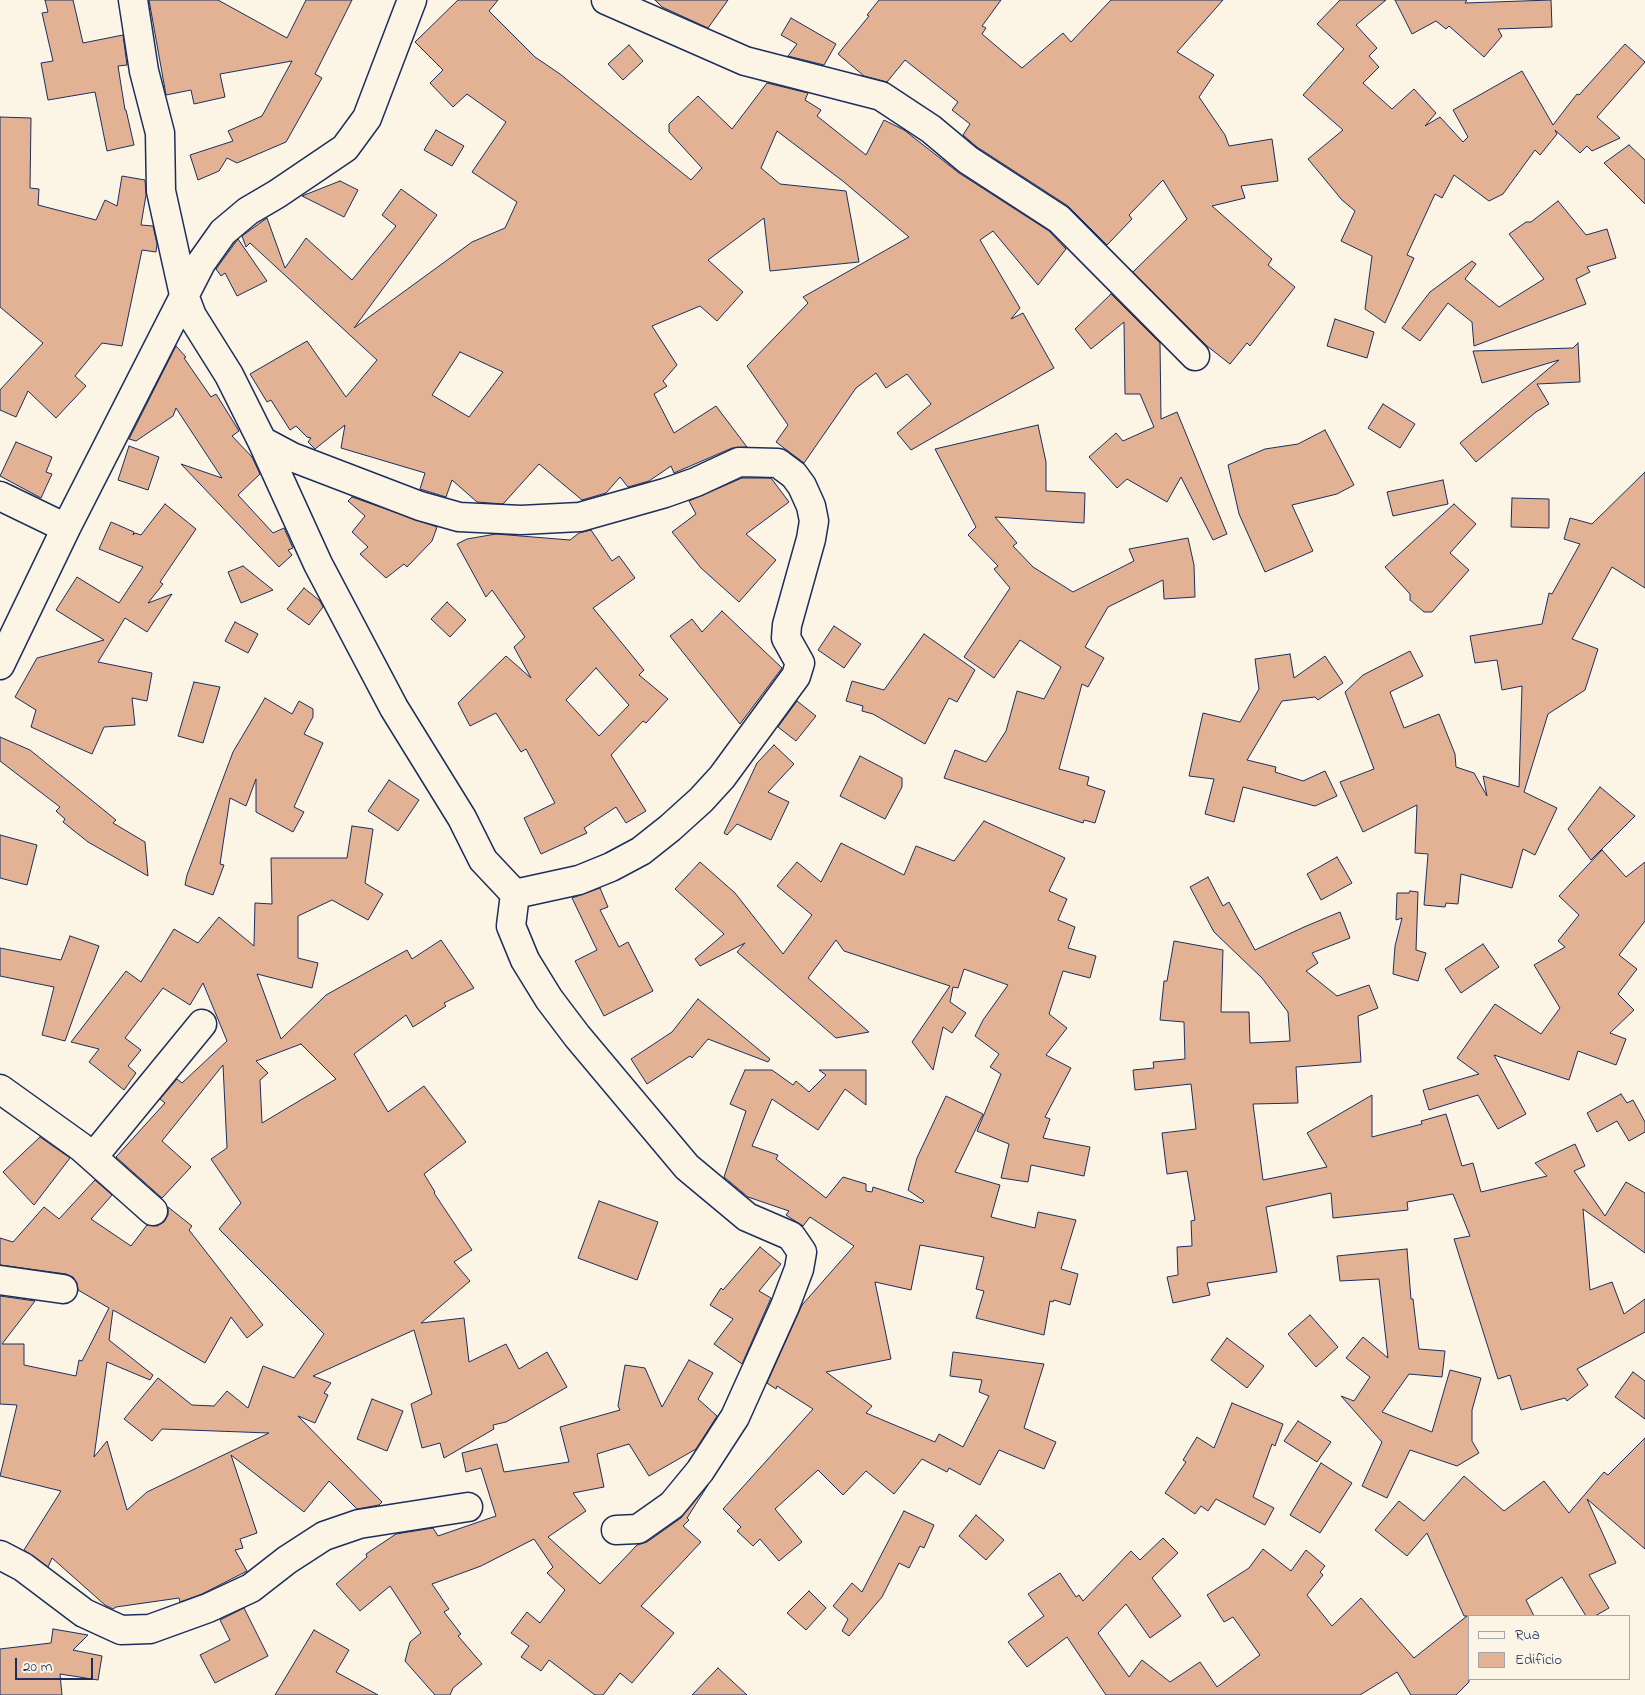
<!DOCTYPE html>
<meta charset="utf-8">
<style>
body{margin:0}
#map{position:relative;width:1645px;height:1695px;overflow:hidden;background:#fcf5e5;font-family:"Indie Flower",sans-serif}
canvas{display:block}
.legend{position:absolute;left:1468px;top:1615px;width:162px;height:65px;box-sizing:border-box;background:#fcf5e5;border:1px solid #a2a6af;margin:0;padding:6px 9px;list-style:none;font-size:15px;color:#1b2f5e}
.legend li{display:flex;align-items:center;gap:10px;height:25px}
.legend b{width:25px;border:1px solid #a2a6af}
.scale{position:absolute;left:15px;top:1658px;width:78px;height:22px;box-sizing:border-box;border:2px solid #1b2f5e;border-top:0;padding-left:6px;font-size:15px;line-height:18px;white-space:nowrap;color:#1b2f5e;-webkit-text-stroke:4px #fcf5e5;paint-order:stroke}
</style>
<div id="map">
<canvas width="1645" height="1695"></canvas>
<ul class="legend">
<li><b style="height:6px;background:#fcf5e5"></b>Rua</li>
<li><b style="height:14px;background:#e3b295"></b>Edifício</li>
</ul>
<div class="scale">20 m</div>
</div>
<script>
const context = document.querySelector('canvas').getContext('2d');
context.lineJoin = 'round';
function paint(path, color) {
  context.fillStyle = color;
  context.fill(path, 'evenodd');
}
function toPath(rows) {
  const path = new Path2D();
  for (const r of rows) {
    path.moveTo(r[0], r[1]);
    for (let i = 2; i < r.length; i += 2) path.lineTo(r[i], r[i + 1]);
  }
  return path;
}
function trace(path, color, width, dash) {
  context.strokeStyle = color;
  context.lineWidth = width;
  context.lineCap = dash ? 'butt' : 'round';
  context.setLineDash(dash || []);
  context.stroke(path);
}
const building = toPath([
 [45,0,73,0,83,43,123,35,127,65,118,66,125,110,126,110,134,145,107,151,95,92,48,100,41,63,53,61,42,13,48,12,45,0],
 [149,0,218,0,287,38,306,0,352,0,315,74,322,78,286,142,237,163,227,158,219,171,198,180,190,155,233,141,228,131,262,116,292,61,220,74,225,97,194,104,191,90,166,95,149,0],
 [458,0,498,0,489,11,535,57,560,74,691,180,702,168,669,132,669,124,698,96,732,129,767,83,808,93,805,100,821,110,817,116,866,155,884,120,904,130,959,173,1049,231,1066,249,1038,285,993,231,980,240,1020,308,1011,319,1023,313,1054,368,911,450,897,433,931,404,907,374,886,388,876,373,856,388,804,463,776,442,788,425,747,366,808,303,803,297,909,237,844,182,777,131,761,168,780,184,846,191,859,262,770,271,764,218,708,260,743,292,717,321,700,306,652,326,677,365,663,381,667,386,654,394,674,433,716,406,747,447,732,448,674,473,671,466,649,481,628,487,620,477,606,493,582,500,539,464,503,504,477,502,452,480,446,497,420,489,425,473,341,448,345,425,315,449,308,442,311,438,307,437,296,426,290,430,271,400,267,402,250,374,307,341,346,397,377,360,250,243,246,247,242,236,267,218,285,268,306,238,352,280,396,226,382,215,401,189,437,215,354,328,472,242,505,228,517,202,472,172,506,122,467,94,453,107,430,83,443,70,415,42,458,0],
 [460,352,503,372,469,417,432,395,460,352],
 [655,0,728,0,708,28,662,7,655,0],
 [879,0,1001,0,982,26,986,28,982,34,1022,68,1063,33,1071,42,1111,0,1223,0,1177,52,1214,75,1199,97,1225,135,1229,146,1272,139,1278,181,1241,186,1245,198,1212,206,1272,259,1268,265,1295,287,1250,346,1247,343,1230,364,1207,346,1133,272,1187,219,1163,180,1129,215,1132,219,1107,245,1068,206,977,147,963,135,970,124,952,110,958,102,905,60,887,82,864,76,838,54,869,16,867,15,879,0],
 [1340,0,1386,0,1356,25,1377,48,1369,56,1379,67,1363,83,1392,109,1414,89,1436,113,1425,126,1440,117,1463,142,1468,137,1453,110,1522,71,1553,125,1577,94,1579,95,1625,44,1645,62,1597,117,1620,138,1592,151,1587,146,1580,153,1555,130,1557,134,1540,155,1535,150,1503,194,1489,201,1454,175,1442,198,1435,194,1407,255,1414,258,1385,323,1365,309,1372,256,1341,241,1355,211,1342,200,1308,159,1343,130,1303,95,1344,49,1317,24,1340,0],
 [1395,0,1467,0,1465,3,1551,0,1552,27,1498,29,1502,36,1484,57,1449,26,1446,29,1436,21,1412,34,1395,0],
 [791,18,836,44,824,65,788,56,797,44,781,35,791,18],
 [629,45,643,61,623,80,608,64,629,45],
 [0,117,31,118,30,188,39,189,38,205,96,220,105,200,117,206,122,176,145,180,146,195,141,225,153,226,157,244,156,252,142,250,122,346,102,343,75,376,86,386,56,418,28,391,16,417,0,410,0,390,43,343,0,307,0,117],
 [436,130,464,146,452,166,424,150,436,130],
 [1629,145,1645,160,1645,204,1604,163,1629,145],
 [340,181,358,190,344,217,302,196,340,181],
 [1558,201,1586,235,1607,229,1616,258,1587,267,1590,272,1576,279,1586,304,1474,346,1472,322,1448,303,1420,341,1402,328,1430,292,1472,261,1476,264,1465,279,1499,307,1544,279,1509,234,1526,222,1531,222,1558,201],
 [238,239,267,281,237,296,225,273,221,276,216,269,238,239],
 [1111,294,1160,343,1161,419,1177,412,1227,534,1213,540,1181,477,1167,502,1127,479,1117,488,1089,457,1116,433,1123,441,1154,427,1140,394,1125,394,1124,322,1091,349,1075,329,1111,294],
 [1335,319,1374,332,1367,358,1327,346,1335,319],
 [1578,343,1580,382,1537,384,1549,404,1536,412,1476,462,1460,443,1559,360,1482,383,1473,351,1573,348,1578,343],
 [176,346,186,357,184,358,211,397,216,394,239,431,232,436,252,457,260,474,238,495,273,533,284,528,293,548,288,550,292,555,279,567,181,464,222,478,176,408,173,416,136,441,129,439,176,346],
 [1383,404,1415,424,1400,448,1368,428,1383,404],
 [1038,425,1046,462,1046,491,1085,493,1084,523,995,517,1017,543,1013,546,1033,567,1073,592,1134,561,1129,549,1188,538,1194,565,1195,597,1164,599,1163,580,1108,607,1085,647,1104,658,1088,687,1082,684,1059,769,1089,777,1087,785,1105,791,1095,823,1084,820,1083,823,944,778,955,750,986,762,1006,731,1017,691,1044,699,1061,667,1020,640,994,678,964,657,1010,588,994,569,998,566,968,535,976,527,935,449,1038,425],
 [1325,430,1354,485,1337,494,1292,505,1313,551,1265,572,1239,514,1228,465,1265,449,1298,444,1325,430],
 [16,442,52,457,46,472,52,474,41,498,0,476,16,442],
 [129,446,159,457,148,490,118,480,129,446],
 [1645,472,1645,588,1612,567,1572,639,1598,649,1585,690,1548,714,1524,792,1557,808,1535,855,1523,849,1512,888,1461,874,1458,904,1446,903,1445,907,1424,905,1428,854,1415,853,1417,805,1363,832,1340,782,1374,769,1345,692,1363,675,1410,651,1423,676,1390,692,1404,728,1439,714,1455,754,1456,767,1474,773,1487,796,1483,776,1519,787,1522,686,1502,690,1497,660,1475,663,1470,636,1542,624,1549,593,1552,594,1580,544,1564,539,1570,518,1592,524,1645,472],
 [742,478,771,478,789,502,746,534,776,560,739,602,701,568,672,532,696,514,689,501,742,478],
 [1443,480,1448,504,1393,516,1387,492,1443,480],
 [352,497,437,527,432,541,407,567,404,564,386,578,360,554,368,547,352,532,365,516,348,501,352,497],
 [1512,498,1549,499,1549,528,1511,527,1512,498],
 [165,504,196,529,160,582,163,584,148,603,172,594,147,632,125,618,98,662,152,673,147,701,132,698,135,725,104,727,92,754,31,727,36,710,15,697,37,658,104,640,56,610,77,577,119,603,143,567,99,549,111,522,134,532,133,535,135,533,141,535,165,504],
 [1454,504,1476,524,1450,553,1469,570,1432,612,1424,612,1410,600,1410,594,1385,567,1454,504],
 [591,530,612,561,619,556,635,578,593,608,644,670,639,675,668,699,646,723,643,721,611,755,646,811,626,823,616,807,584,828,587,833,541,854,524,818,555,803,526,749,521,752,496,713,470,726,458,703,506,656,531,678,514,647,525,637,492,590,486,597,457,544,467,539,496,534,570,540,579,533,591,530],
 [596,668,629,705,599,736,566,700,596,668],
 [243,566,273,590,241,603,228,572,243,566],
 [304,588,320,601,323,607,309,625,287,609,304,588],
 [447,602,466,620,450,637,431,619,447,602],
 [722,611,782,668,740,724,670,636,692,619,702,632,722,611],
 [235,622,258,634,248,653,225,641,235,622],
 [834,626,861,644,844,668,818,650,834,626],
 [924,634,975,670,957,702,949,698,925,744,873,714,862,711,863,706,846,701,852,681,884,690,924,634],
 [1290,654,1294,678,1325,656,1343,683,1318,700,1315,697,1282,701,1247,760,1276,767,1275,772,1303,781,1325,771,1337,796,1315,806,1243,787,1234,822,1205,814,1214,779,1189,776,1203,713,1240,722,1259,689,1255,659,1290,654],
 [194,682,220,687,203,743,178,736,194,682],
 [265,698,292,714,299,701,313,709,313,717,304,734,323,743,294,807,304,812,293,832,256,812,256,779,246,806,230,798,220,864,224,865,213,895,185,885,187,875,233,752,265,698],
 [797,701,816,716,796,741,778,727,797,701],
 [0,737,30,750,116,820,113,823,145,842,148,876,88,842,63,822,65,819,56,811,60,807,0,761,0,737],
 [774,745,794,764,768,792,789,802,771,840,737,824,727,835,724,833,757,763,774,745],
 [860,756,902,778,902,787,885,819,840,796,860,756],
 [389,780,419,800,398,831,368,811,389,780],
 [1600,787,1635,816,1591,860,1568,829,1600,787],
 [984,821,1065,858,1049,891,1067,899,1058,920,1075,927,1068,948,1096,956,1090,978,1063,971,1049,1014,1067,1028,1046,1055,1071,1068,1045,1117,1050,1119,1043,1138,1090,1147,1084,1176,1031,1165,1028,1182,1001,1178,1009,1144,977,1131,1001,1074,990,1067,999,1054,975,1036,983,1020,1008,985,964,969,958,988,953,987,950,1002,966,1013,952,1033,943,1027,933,1070,912,1042,950,986,844,951,836,940,808,978,869,1032,836,1038,737,952,745,943,700,966,695,959,724,934,675,889,700,862,735,893,783,954,812,915,777,886,797,862,821,882,841,843,904,875,916,846,954,861,984,821],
 [352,826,373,829,365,883,383,894,368,920,332,900,298,916,298,958,318,963,312,988,257,974,281,1039,326,995,407,950,412,959,441,940,474,988,444,1003,446,1006,413,1027,406,1015,354,1054,388,1112,424,1086,466,1142,424,1174,435,1192,434,1193,472,1250,454,1262,470,1281,421,1323,464,1318,469,1362,506,1344,519,1369,547,1352,567,1387,506,1422,493,1425,494,1429,444,1458,440,1443,422,1448,411,1404,432,1394,414,1330,313,1376,331,1383,324,1393,328,1395,315,1423,298,1416,382,1502,379,1505,357,1509,329,1481,304,1512,231,1455,257,1533,240,1539,243,1548,235,1550,247,1571,202,1594,180,1602,179,1598,116,1607,113,1609,105,1605,52,1558,48,1567,24,1550,61,1491,0,1476,17,1405,0,1404,0,1296,35,1301,2,1344,24,1344,24,1365,76,1376,79,1360,82,1361,109,1308,78,1290,77,1283,73,1277,66,1274,0,1265,0,1238,13,1242,44,1207,59,1219,95,1180,112,1195,91,1219,131,1246,147,1225,157,1226,164,1222,168,1215,168,1207,192,1226,189,1230,263,1325,247,1338,231,1317,205,1363,113,1310,109,1340,153,1375,150,1380,107,1362,94,1457,107,1441,127,1510,147,1492,269,1433,162,1429,152,1441,124,1419,158,1378,192,1405,214,1406,227,1391,248,1408,263,1366,294,1378,324,1334,219,1229,241,1203,211,1159,227,1148,223,1065,162,1141,191,1167,162,1198,116,1157,165,1103,160,1099,177,1079,182,1083,227,1041,203,983,190,1005,163,988,125,1038,141,1050,128,1066,136,1073,124,1090,89,1062,99,1049,71,1042,126,971,141,982,174,929,198,943,219,917,254,946,255,903,272,904,271,858,347,858,352,826],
 [301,1044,336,1079,262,1123,260,1080,268,1073,256,1061,301,1044],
 [0,835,37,845,27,885,0,878,0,835],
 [1602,850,1626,877,1645,862,1645,921,1619,955,1637,969,1618,994,1634,1010,1610,1033,1626,1039,1616,1065,1578,1051,1569,1080,1494,1055,1526,1114,1498,1129,1478,1095,1429,1110,1423,1090,1479,1074,1457,1058,1495,1004,1541,1034,1560,1008,1534,965,1565,947,1558,941,1579,915,1559,896,1602,850],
 [1337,857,1352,883,1321,900,1307,874,1337,857],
 [1208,877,1223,906,1229,902,1255,950,1304,927,1340,912,1350,938,1312,953,1318,963,1306,971,1337,996,1369,985,1378,1008,1358,1016,1361,1062,1296,1067,1298,1103,1253,1104,1263,1180,1327,1167,1307,1133,1372,1095,1372,1137,1422,1124,1421,1121,1446,1114,1462,1166,1473,1163,1481,1192,1547,1176,1535,1163,1575,1144,1585,1166,1574,1171,1605,1216,1626,1182,1645,1193,1645,1253,1583,1209,1590,1290,1612,1282,1624,1314,1645,1299,1645,1332,1577,1369,1588,1385,1567,1401,1565,1398,1521,1410,1510,1375,1498,1379,1454,1239,1470,1236,1453,1194,1407,1202,1408,1210,1333,1218,1331,1193,1266,1207,1277,1272,1207,1283,1210,1295,1173,1303,1167,1277,1178,1275,1177,1247,1192,1246,1191,1221,1195,1220,1187,1171,1167,1174,1162,1133,1196,1129,1191,1084,1135,1090,1133,1070,1154,1068,1153,1062,1185,1059,1184,1022,1160,1020,1164,981,1167,981,1174,941,1223,950,1221,1012,1249,1012,1250,1043,1290,1041,1288,1012,1262,978,1214,932,1190,887,1208,877],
 [600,888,608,907,600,910,619,947,628,942,653,991,604,1016,575,961,597,950,572,898,600,888],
 [1410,891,1418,892,1416,950,1426,953,1418,981,1393,974,1395,946,1402,918,1396,920,1397,893,1409,893,1410,891],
 [70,936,99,946,65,1041,42,1035,54,987,0,976,0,948,61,960,70,936],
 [1483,944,1499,967,1461,993,1445,969,1483,944],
 [698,999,770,1059,768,1062,708,1039,692,1058,690,1056,647,1084,631,1059,672,1032,698,999],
 [745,1070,772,1070,793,1085,796,1081,809,1092,826,1075,819,1070,866,1070,866,1105,845,1089,818,1130,772,1099,752,1146,778,1155,776,1159,826,1198,843,1177,866,1184,866,1191,872,1192,873,1187,922,1203,924,1201,908,1190,917,1158,946,1096,983,1114,955,1172,1000,1185,991,1217,1035,1228,1038,1212,1076,1220,1061,1269,1078,1274,1070,1305,1054,1300,1053,1302,1050,1301,1044,1335,976,1318,984,1291,976,1289,984,1257,920,1245,911,1290,875,1282,891,1359,826,1372,872,1406,866,1413,935,1442,939,1434,963,1447,989,1396,979,1392,982,1380,950,1376,953,1352,1044,1364,1024,1428,1056,1442,1044,1469,999,1450,980,1485,949,1468,947,1472,922,1459,894,1494,866,1471,843,1495,818,1470,775,1509,802,1542,779,1561,760,1539,753,1546,737,1531,741,1527,723,1509,813,1409,777,1386,776,1389,767,1383,802,1305,854,1246,810,1217,803,1226,786,1215,789,1211,748,1197,724,1177,746,1111,730,1104,745,1070],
 [1621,1094,1627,1103,1633,1100,1645,1122,1645,1132,1629,1141,1617,1121,1597,1132,1587,1113,1621,1094],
 [40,1137,70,1158,34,1205,3,1172,40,1137],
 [599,1201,658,1222,637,1280,578,1258,599,1201],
 [760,1247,781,1264,759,1291,771,1298,742,1364,714,1344,733,1319,710,1305,721,1288,723,1290,760,1247],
 [1407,1249,1411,1299,1413,1299,1419,1349,1445,1351,1442,1377,1409,1374,1382,1412,1432,1432,1450,1370,1481,1378,1472,1410,1472,1441,1479,1453,1457,1466,1410,1450,1387,1498,1362,1486,1382,1442,1341,1396,1354,1401,1370,1377,1346,1358,1363,1337,1388,1358,1379,1279,1340,1281,1337,1256,1407,1249],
 [1310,1315,1338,1347,1316,1367,1288,1334,1310,1315],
 [1227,1338,1264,1366,1247,1388,1211,1360,1227,1338],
 [689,1360,713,1373,698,1399,717,1416,696,1449,649,1476,629,1444,597,1454,604,1487,573,1493,586,1511,548,1537,600,1584,637,1545,647,1542,681,1518,708,1485,687,1518,689,1520,683,1526,701,1542,641,1606,674,1633,632,1683,620,1673,603,1695,595,1695,549,1660,541,1671,521,1657,529,1646,511,1633,527,1612,540,1623,565,1590,547,1573,553,1567,534,1539,481,1566,432,1584,449,1609,444,1612,461,1634,458,1636,482,1664,453,1688,450,1695,435,1695,405,1661,410,1642,421,1633,390,1586,360,1611,336,1584,367,1557,366,1554,396,1534,433,1528,438,1536,496,1516,481,1468,466,1472,462,1453,497,1444,504,1472,569,1462,560,1427,620,1410,618,1406,625,1365,645,1368,662,1407,689,1360],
 [1633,1372,1645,1381,1645,1419,1615,1397,1633,1372],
 [372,1399,403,1411,387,1451,357,1439,372,1399],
 [1232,1403,1283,1424,1275,1446,1272,1444,1253,1497,1274,1508,1265,1525,1216,1499,1208,1511,1201,1506,1195,1514,1165,1493,1186,1462,1183,1460,1197,1437,1214,1448,1232,1403],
 [1298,1421,1331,1442,1317,1462,1284,1441,1298,1421],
 [1645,1438,1645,1549,1587,1499,1616,1563,1589,1575,1609,1608,1595,1616,1586,1616,1562,1577,1526,1600,1534,1616,1469,1616,1469,1682,1456,1695,1411,1695,1397,1672,1360,1695,1106,1695,1067,1637,1027,1667,1008,1642,1044,1616,1028,1594,1060,1573,1076,1597,1079,1595,1083,1601,1131,1551,1140,1560,1163,1538,1178,1553,1152,1578,1181,1616,1150,1638,1126,1604,1098,1633,1129,1677,1142,1660,1170,1682,1200,1662,1217,1687,1260,1655,1233,1617,1224,1622,1207,1595,1249,1568,1263,1549,1291,1571,1306,1550,1325,1566,1320,1572,1323,1575,1307,1595,1332,1626,1361,1598,1414,1658,1467,1616,1464,1616,1427,1533,1407,1556,1375,1530,1399,1501,1424,1521,1464,1476,1504,1511,1544,1481,1569,1513,1604,1472,1608,1475,1645,1438],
 [1321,1463,1352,1483,1320,1533,1290,1515,1321,1463],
 [904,1511,934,1525,924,1548,920,1546,909,1568,899,1563,882,1597,849,1636,842,1631,848,1619,833,1606,852,1583,862,1592,904,1511],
 [976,1515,1004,1540,986,1560,959,1536,976,1515],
 [809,1591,826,1608,806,1630,787,1613,809,1591],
 [244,1608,268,1656,215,1683,200,1655,230,1640,220,1620,244,1608],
 [53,1629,88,1635,73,1650,102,1656,98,1680,60,1674,62,1695,0,1695,0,1649,51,1643,53,1629],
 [314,1630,349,1650,336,1672,378,1695,275,1695,314,1630],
 [718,1668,747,1695,692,1695,718,1668]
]);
paint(building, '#e3b295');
trace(building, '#1b2f5e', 1);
const minor = toPath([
 [133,0,144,71,160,133,161,191,184,295,192,316,229,375,262,441,318,564,394,708,462,818,483,860,515,894,511,926,525,960,549,999,577,1036,687,1167,747,1217,791,1236,802,1252,799,1269,785,1306,735,1417,700,1471,672,1505,638,1529,616,1530],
 [606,0,745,61,881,96,931,129,968,160,1059,219,1195,356],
 [262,441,292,457,420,506,459,517,521,520,580,517,665,493,696,482,739,462,778,463,794,475,802,486,811,506,814,521,811,539,787,625,786,638,800,663,796,676,722,777,701,800,670,828,641,851,611,867,579,880,515,894],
 [0,496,66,528],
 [0,665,66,528,201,263,223,232,248,211,277,194,345,148,367,118,412,0],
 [0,1089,81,1147,153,1211],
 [93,1157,202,1024],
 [0,1280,63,1289],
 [0,1555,23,1567,84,1613,121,1630,150,1629,208,1608,251,1588,287,1560,324,1536,359,1524,468,1507]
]);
trace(minor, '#1b2f5e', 31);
trace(minor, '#fcf5e5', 28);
</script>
